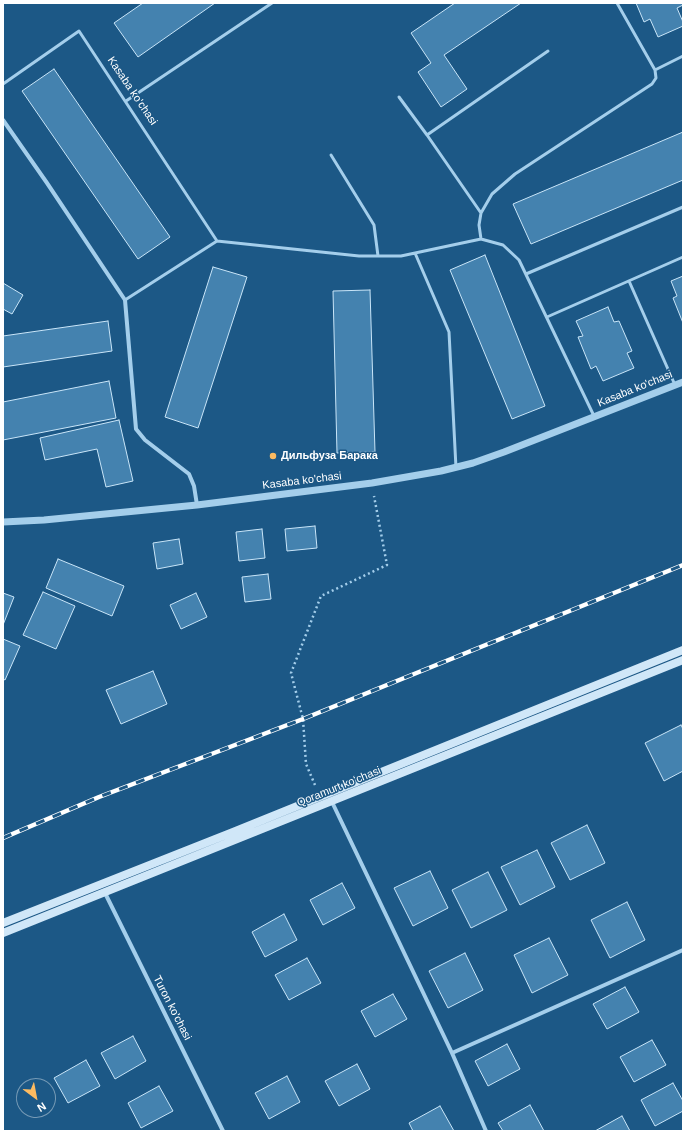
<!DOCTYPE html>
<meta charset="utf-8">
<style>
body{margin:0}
#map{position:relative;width:686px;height:1134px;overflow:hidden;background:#1c5886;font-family:Helvetica,sans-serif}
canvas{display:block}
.frame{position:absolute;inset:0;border:4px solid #fff;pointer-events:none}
.north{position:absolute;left:16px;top:1078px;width:40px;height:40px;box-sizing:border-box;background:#1c5886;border:1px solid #779bb6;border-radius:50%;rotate:148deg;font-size:11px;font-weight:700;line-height:16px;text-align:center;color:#fff}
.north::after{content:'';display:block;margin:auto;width:14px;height:18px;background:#fcbb61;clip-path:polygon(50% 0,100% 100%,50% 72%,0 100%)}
</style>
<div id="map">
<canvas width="686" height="1134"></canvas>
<div class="frame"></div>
<div class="north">N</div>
</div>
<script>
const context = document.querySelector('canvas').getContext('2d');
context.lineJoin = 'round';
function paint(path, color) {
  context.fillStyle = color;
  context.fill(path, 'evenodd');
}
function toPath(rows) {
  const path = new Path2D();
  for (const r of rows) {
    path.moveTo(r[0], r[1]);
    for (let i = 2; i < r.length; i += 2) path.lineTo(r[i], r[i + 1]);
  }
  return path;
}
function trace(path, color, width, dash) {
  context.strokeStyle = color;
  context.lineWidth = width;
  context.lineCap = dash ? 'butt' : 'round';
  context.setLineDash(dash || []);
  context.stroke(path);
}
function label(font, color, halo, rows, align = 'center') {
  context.font = font + ' Helvetica,sans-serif';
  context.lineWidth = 3;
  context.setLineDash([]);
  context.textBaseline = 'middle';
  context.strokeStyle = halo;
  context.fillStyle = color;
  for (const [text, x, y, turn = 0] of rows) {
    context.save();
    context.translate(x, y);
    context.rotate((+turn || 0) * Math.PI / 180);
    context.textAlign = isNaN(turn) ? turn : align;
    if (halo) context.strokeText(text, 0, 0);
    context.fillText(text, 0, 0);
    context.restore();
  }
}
const building = toPath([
 [143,3,215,3,138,57,114,23,143,3],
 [455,3,521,3,444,55,467,89,441,107,418,72,431,63,411,33,455,3],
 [636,3,682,3,683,5,677,8,683,22,683,26,658,37,650,19,644,22,636,3],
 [54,69,170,237,138,259,22,91,54,69],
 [683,132,683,180,531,244,513,204,683,132],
 [485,255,545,406,512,419,450,270,485,255],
 [213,267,247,277,198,428,165,417,213,267],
 [683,276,683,323,673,298,677,296,671,281,683,276],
 [3,283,23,295,12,314,3,309,3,283],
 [370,290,375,452,337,453,333,291,370,290],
 [608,307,614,322,619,321,632,351,627,353,634,368,603,381,596,366,591,369,578,337,583,336,576,321,608,307],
 [108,321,112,351,3,367,3,336,108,321],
 [109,381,116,418,3,440,3,402,109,381],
 [119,420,133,481,106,487,97,449,45,460,40,438,119,420],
 [315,526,317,548,287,551,285,529,315,526],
 [262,529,265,558,239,561,236,532,262,529],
 [179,539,183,564,157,569,153,543,179,539],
 [58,559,124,586,112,616,46,588,58,559],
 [268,574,271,599,245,602,242,577,268,574],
 [43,592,75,606,56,649,23,635,43,592],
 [3,593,14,597,3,625,3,593],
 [196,593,207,617,181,629,170,605,196,593],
 [3,639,20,646,5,680,3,679,3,639],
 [153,671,167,704,121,724,106,690,153,671],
 [681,725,683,729,683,771,664,781,645,743,681,725],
 [587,825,605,863,570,880,551,843,587,825],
 [537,850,555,887,520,905,501,867,537,850],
 [430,871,448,908,413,926,394,888,430,871],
 [488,872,507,910,471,928,452,890,488,872],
 [342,883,355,908,323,925,310,900,342,883],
 [627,902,645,940,610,958,591,920,627,902],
 [284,914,297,940,265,957,252,932,284,914],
 [549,938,568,975,532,993,514,955,549,938],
 [465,953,483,990,448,1008,429,971,465,953],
 [307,958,321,983,289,1000,275,975,307,958],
 [625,987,639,1012,607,1029,593,1004,625,987],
 [393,994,407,1019,375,1037,361,1011,393,994],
 [133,1036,146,1061,115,1079,101,1053,133,1036],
 [652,1040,666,1065,634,1082,620,1057,652,1040],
 [507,1044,520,1069,488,1086,475,1061,507,1044],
 [86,1060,100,1086,68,1103,54,1078,86,1060],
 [357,1064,370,1089,339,1106,325,1081,357,1064],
 [287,1076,300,1102,269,1119,255,1093,287,1076],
 [673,1083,683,1101,683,1111,655,1126,641,1100,673,1083],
 [159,1086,173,1111,141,1128,128,1103,159,1086],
 [530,1105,544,1131,503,1131,498,1123,530,1105],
 [440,1106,454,1131,413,1131,409,1123,440,1106],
 [622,1116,630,1131,595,1131,622,1116]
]);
paint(building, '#4482af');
trace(building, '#c9e5f8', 1);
trace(toPath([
 [315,785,306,764,303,719,291,673,321,596,387,565,374,496]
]), '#a4ceeb', 2.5, [2, 3]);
trace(toPath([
 [655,70,683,56],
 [3,84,79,31,217,241],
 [399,97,427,135],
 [126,101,272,3],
 [331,155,374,225,378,256],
 [481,213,427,135,548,51],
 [481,239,479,225,481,213,492,194,515,174,652,84,656,78,655,70,617,3],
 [415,253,449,332,456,468],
 [526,274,683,207],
 [629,281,675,385],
 [125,300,217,241,359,256,401,256,481,239,503,245,519,260,594,416],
 [547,317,683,257]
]), '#a4ceeb', 3);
trace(toPath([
 [3,120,47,183,125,300,136,429,145,440,189,474,194,486,197,505],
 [332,802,452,1053,486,1131],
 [105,893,223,1131],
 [452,1053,683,950]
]), '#a4ceeb', 4);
trace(toPath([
 [3,522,44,520,197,505,372,483,441,471,473,463,504,452,683,382]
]), '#a4ceeb', 7);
trace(toPath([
 [3,923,233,832,683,650],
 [3,933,683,660]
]), '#d0e7f8', 8);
const rail = toPath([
 [3,838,99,797,303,719,683,565]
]);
trace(rail, '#fff', 4.5);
trace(rail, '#1c5886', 3, [9]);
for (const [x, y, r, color] of [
 [273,456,4,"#fcbb61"]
]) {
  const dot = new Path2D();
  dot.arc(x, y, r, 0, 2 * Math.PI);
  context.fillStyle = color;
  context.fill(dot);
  trace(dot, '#1c5886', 1.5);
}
label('11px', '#fff', '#1c5886', [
 ["Kasaba ko'chasi",132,91,56],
 ["Kasaba ko'chasi",635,389,-22],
 ["Kasaba ko'chasi",302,481,-7],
 ["Qoramurt koʻchasi",339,787,-22],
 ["Turon ko'chasi",172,1008,63]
]);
label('bold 11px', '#fff', '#1c5886', [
 ["Дильфуза Барака",281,456]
], 'left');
</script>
